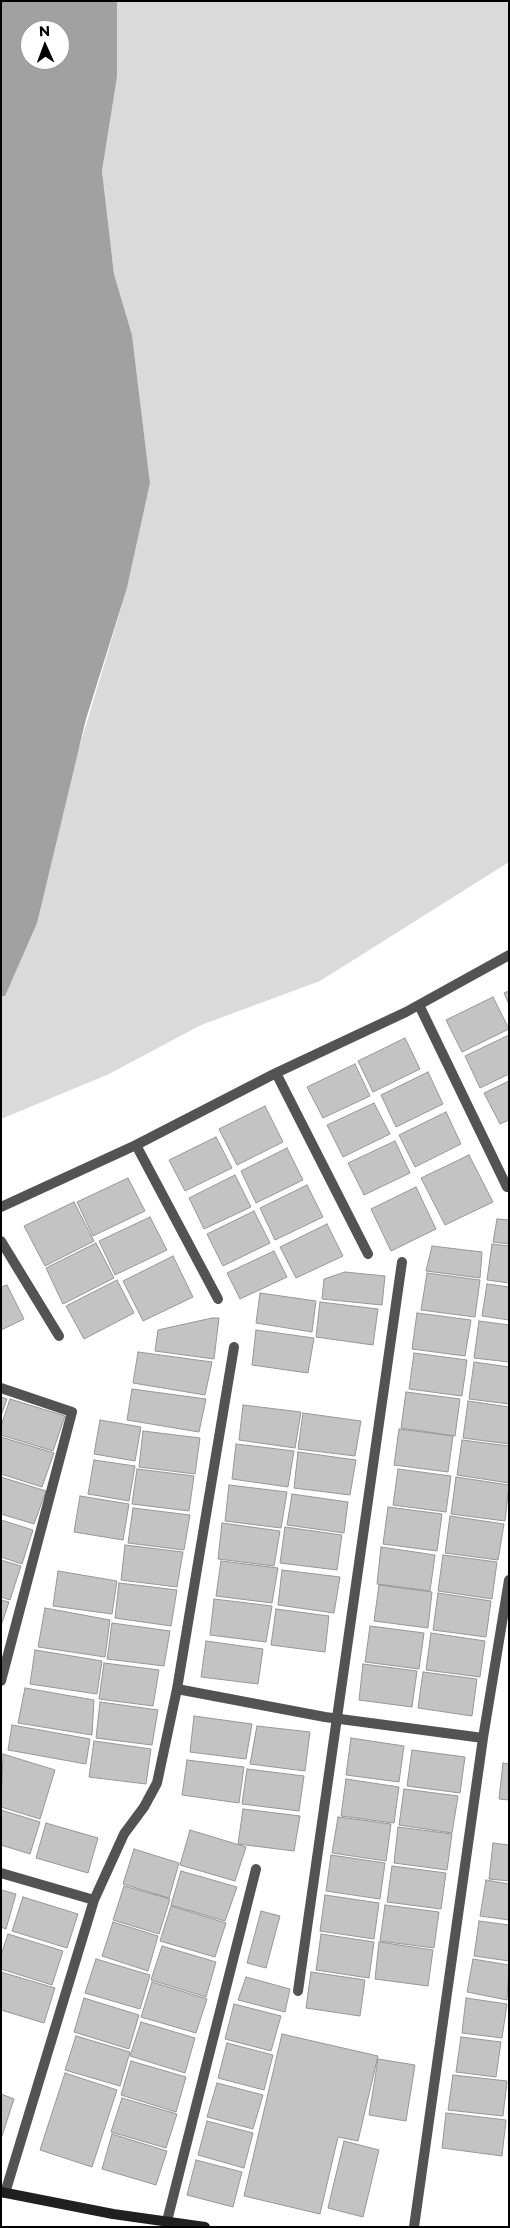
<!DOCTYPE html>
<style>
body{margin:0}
#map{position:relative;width:510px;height:2228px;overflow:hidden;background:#fff;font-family:Montserrat,sans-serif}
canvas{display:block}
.frame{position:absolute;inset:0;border:2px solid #000;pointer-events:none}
.north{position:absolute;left:20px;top:20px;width:50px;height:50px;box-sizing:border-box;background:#fff;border:1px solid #999;border-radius:50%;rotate:358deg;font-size:14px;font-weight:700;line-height:20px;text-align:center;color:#000}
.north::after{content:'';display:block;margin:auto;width:18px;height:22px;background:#000;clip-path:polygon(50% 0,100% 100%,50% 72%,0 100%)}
</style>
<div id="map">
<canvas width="510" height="2228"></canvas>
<div class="frame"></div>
<div class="north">N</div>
</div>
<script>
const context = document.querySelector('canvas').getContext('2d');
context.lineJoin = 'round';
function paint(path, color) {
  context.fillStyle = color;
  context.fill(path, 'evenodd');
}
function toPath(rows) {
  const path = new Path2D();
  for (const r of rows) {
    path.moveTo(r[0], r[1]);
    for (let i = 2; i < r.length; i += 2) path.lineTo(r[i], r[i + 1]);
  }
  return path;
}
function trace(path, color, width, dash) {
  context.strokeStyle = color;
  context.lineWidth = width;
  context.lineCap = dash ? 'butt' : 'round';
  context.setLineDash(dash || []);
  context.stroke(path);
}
paint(toPath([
 [117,1,509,1,509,862,320,981,201,1025,109,1074,1,1119,1,996,5,996,127,588,150,483,132,335,114,274,102,171,117,77]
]), '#dadada');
paint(toPath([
 [1,1,117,1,117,77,102,171,114,274,132,335,150,483,127,588,86,719,37,923,5,996,1,996],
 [30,30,60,30,60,60,30,60]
]), '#a1a1a1');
const building = toPath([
 [509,991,509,1004,504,993,509,991],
 [493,997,509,1029,462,1052,446,1020,493,997],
 [509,1035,509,1074,480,1088,465,1056,509,1035],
 [405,1038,420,1069,373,1092,358,1061,405,1038],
 [355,1064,370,1096,323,1118,307,1087,355,1064],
 [428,1072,443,1104,396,1127,381,1095,428,1072],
 [509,1081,509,1120,500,1124,484,1093,509,1081],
 [374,1103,390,1134,343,1157,327,1125,374,1103],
 [265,1106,283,1142,237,1165,219,1129,265,1106],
 [446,1112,461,1144,415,1167,399,1135,446,1112],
 [216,1137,232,1168,185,1191,169,1160,216,1137],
 [395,1141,410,1173,364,1195,348,1163,395,1141],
 [287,1148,303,1180,256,1203,241,1171,287,1148],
 [469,1155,493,1202,445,1225,421,1178,469,1155],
 [235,1175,251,1207,204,1229,189,1198,235,1175],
 [128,1178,145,1211,93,1236,77,1202,128,1178],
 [307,1185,323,1217,275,1240,260,1208,307,1185],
 [416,1187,436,1229,391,1251,371,1209,416,1187],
 [74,1202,94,1241,45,1266,24,1226,74,1202],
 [254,1211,270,1243,223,1266,207,1234,254,1211],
 [150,1217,167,1250,115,1275,99,1241,150,1217],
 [497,1219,509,1220,509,1244,493,1242,497,1219],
 [327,1224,343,1256,296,1278,280,1247,327,1224],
 [96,1243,114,1278,63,1304,46,1268,96,1243],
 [492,1244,509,1246,509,1283,487,1280,492,1244],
 [432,1246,482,1252,480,1278,426,1271,432,1246],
 [274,1251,287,1277,240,1299,227,1273,274,1251],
 [173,1256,193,1297,143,1321,123,1281,173,1256],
 [345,1272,385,1276,382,1305,322,1299,324,1279,345,1272],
 [427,1273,480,1280,475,1317,421,1310,427,1273],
 [117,1280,134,1313,84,1339,66,1306,117,1280],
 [487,1284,509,1287,509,1320,482,1316,487,1284],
 [7,1285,24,1319,1,1330,1,1287,7,1285],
 [260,1293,316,1301,312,1332,256,1323,260,1293],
 [320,1302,378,1309,373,1345,316,1337,320,1302],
 [417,1313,471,1320,465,1356,412,1349,417,1313],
 [212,1318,219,1318,214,1359,155,1351,158,1330,212,1318],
 [479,1321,509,1325,509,1362,474,1358,479,1321],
 [256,1330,314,1338,308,1373,252,1365,256,1330],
 [138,1352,212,1362,205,1395,133,1383,138,1352],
 [414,1353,467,1360,462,1396,409,1389,414,1353],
 [474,1362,509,1367,509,1404,469,1399,474,1362],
 [132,1389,206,1399,199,1432,127,1420,132,1389],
 [406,1392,460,1399,455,1436,401,1428,406,1392],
 [1,1397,7,1399,1,1416,1,1397],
 [10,1399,65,1416,53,1451,1,1435,1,1426,10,1399],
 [468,1401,509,1407,509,1444,463,1438,468,1401],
 [243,1405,301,1412,295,1448,239,1440,243,1405],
 [303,1413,361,1421,355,1456,298,1449,303,1413],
 [100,1420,141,1427,135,1461,94,1454,100,1420],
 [399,1429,453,1436,448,1472,394,1465,399,1429],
 [143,1431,200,1438,195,1474,139,1467,143,1431],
 [1,1437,54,1453,42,1487,1,1474,1,1437],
 [462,1440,509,1446,509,1483,457,1475,462,1440],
 [236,1444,294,1451,288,1487,232,1479,236,1444],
 [298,1452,356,1460,350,1495,294,1488,298,1452],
 [94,1460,135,1466,129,1501,88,1494,94,1460],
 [137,1469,194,1476,189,1511,132,1504,137,1469],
 [398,1469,451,1476,446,1512,393,1505,398,1469],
 [1,1477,46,1491,34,1524,1,1514,1,1477],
 [456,1477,509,1485,505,1521,451,1514,456,1477],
 [229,1485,287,1492,281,1528,225,1521,229,1485],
 [292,1494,348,1502,344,1533,287,1525,292,1494],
 [80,1496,129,1504,123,1540,74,1532,80,1496],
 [388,1507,442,1514,437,1551,383,1544,388,1507],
 [133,1508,190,1515,184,1550,128,1543,133,1508],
 [450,1516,504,1524,498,1560,445,1553,450,1516],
 [1,1520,33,1530,22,1564,1,1557,1,1520],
 [222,1523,280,1531,274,1566,218,1559,222,1523],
 [285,1527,342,1535,337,1570,280,1563,285,1527],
 [125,1545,183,1552,177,1587,121,1580,125,1545],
 [381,1547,435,1555,430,1591,377,1584,381,1547],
 [443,1555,497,1562,492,1599,438,1591,443,1555],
 [1,1560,21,1566,10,1600,1,1597,1,1560],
 [221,1561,278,1568,272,1603,216,1596,221,1561],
 [282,1570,340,1577,334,1613,278,1605,282,1570],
 [58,1571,117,1581,112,1614,53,1606,58,1571],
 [119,1583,177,1590,171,1626,115,1618,119,1583],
 [379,1585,432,1592,428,1628,374,1621,379,1585],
 [438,1593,491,1601,486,1637,433,1630,438,1593],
 [214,1599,272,1606,266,1642,210,1635,214,1599],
 [1,1600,9,1602,1,1626,1,1600],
 [45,1608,110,1620,105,1657,38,1647,45,1608],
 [276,1609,329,1616,325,1652,271,1645,276,1609],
 [112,1623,170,1631,164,1666,107,1659,112,1623],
 [370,1626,424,1633,419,1669,365,1662,370,1626],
 [431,1633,485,1641,480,1677,426,1670,431,1633],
 [206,1641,263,1649,258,1684,201,1677,206,1641],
 [35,1650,102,1661,97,1694,30,1684,35,1650],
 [104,1663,159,1670,153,1706,99,1699,104,1663],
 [363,1664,417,1671,412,1707,359,1700,363,1664],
 [423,1672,477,1679,472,1716,418,1708,423,1672],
 [25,1688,94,1700,92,1735,18,1723,25,1688],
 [100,1702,158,1710,152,1745,96,1738,100,1702],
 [194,1716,252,1724,246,1759,190,1752,194,1716],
 [12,1725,90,1739,86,1764,8,1750,12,1725],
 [257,1726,310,1732,305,1771,250,1764,257,1726],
 [351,1738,404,1746,399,1782,346,1775,351,1738],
 [94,1741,151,1749,146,1784,89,1777,94,1741],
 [412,1750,465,1757,460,1793,407,1786,412,1750],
 [3,1754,55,1770,40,1819,1,1807,3,1754],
 [187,1760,244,1767,239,1803,182,1795,187,1760],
 [503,1763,509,1764,509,1800,499,1799,503,1763],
 [247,1769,304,1776,299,1811,242,1804,247,1769],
 [346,1779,399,1787,394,1823,341,1816,346,1779],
 [404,1789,458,1796,452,1833,399,1825,404,1789],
 [243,1809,300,1816,294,1851,238,1844,243,1809],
 [1,1810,40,1822,30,1854,1,1845,1,1810],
 [338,1817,391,1824,386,1861,332,1853,338,1817],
 [46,1823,98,1838,88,1873,36,1858,46,1823],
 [398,1827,452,1834,447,1870,394,1863,398,1827],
 [190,1830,246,1847,235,1881,180,1865,190,1830],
 [493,1843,509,1845,509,1881,489,1879,493,1843],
 [134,1849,179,1863,169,1898,123,1884,134,1849],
 [331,1855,385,1863,380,1899,326,1891,331,1855],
 [392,1866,446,1873,441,1909,387,1902,392,1866],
 [181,1871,237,1887,225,1921,171,1905,181,1871],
 [486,1880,509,1884,509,1920,480,1916,486,1880],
 [124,1886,170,1899,159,1934,113,1920,124,1886],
 [1,1890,16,1894,6,1929,1,1927,1,1890],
 [325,1895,379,1903,374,1939,320,1931,325,1895],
 [23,1897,78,1914,67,1948,12,1931,23,1897],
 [385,1905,439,1912,434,1948,380,1941,385,1905],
 [171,1906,226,1923,215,1957,160,1941,171,1906],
 [261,1911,280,1916,266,1968,247,1963,261,1911],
 [479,1921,509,1925,509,1961,474,1956,479,1921],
 [113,1922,158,1936,148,1971,102,1956,113,1922],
 [8,1934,63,1951,52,1985,1,1969,1,1955,8,1934],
 [321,1934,374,1942,369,1978,316,1970,321,1934],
 [379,1942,433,1950,428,1986,375,1979,379,1942],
 [162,1946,216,1962,206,1997,151,1980,162,1946],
 [96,1959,150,1975,140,2009,85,1993,96,1959],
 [473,1959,509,1965,507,2000,467,1992,473,1959],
 [1,1972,55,1988,44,2023,1,2010,1,1972],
 [311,1972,365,1980,360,2016,306,2008,311,1972],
 [246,1977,290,1989,285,2012,238,2000,246,1977],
 [152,1982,207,1999,196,2033,141,2017,152,1982],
 [84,1998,139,2015,129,2049,74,2032,84,1998],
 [466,1998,507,2004,502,2038,462,2033,466,1998],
 [234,2004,281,2016,271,2051,225,2039,234,2004],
 [141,2022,195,2038,185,2073,130,2056,141,2022],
 [282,2034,378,2056,358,2141,338,2137,320,2214,244,2196,282,2034],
 [76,2036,130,2052,120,2086,65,2070,76,2036],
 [461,2037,501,2042,496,2077,456,2072,461,2037],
 [227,2043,273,2055,264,2090,218,2078,227,2043],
 [378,2059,415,2065,406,2121,369,2115,378,2059],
 [131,2061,186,2077,176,2112,121,2095,131,2061],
 [65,2073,117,2090,92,2167,40,2150,65,2073],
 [453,2075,507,2081,503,2116,448,2110,453,2075],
 [217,2083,263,2095,253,2129,207,2117,217,2083],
 [1,2094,14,2099,1,2139,1,2094],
 [122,2098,177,2114,166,2148,111,2132,122,2098],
 [446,2113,506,2120,502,2156,442,2148,446,2113],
 [207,2121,253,2133,244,2168,198,2155,207,2121],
 [112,2134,167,2151,156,2185,102,2169,112,2134],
 [344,2141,379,2150,363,2217,328,2208,344,2141],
 [196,2160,242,2172,233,2207,187,2195,196,2160]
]);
paint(building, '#c3c3c3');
trace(building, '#979797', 1);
trace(toPath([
 [419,1005,507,1187],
 [276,1073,368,1254],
 [136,1145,218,1299],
 [1,1207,136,1145,276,1073,406,1012,509,955],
 [1,1241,59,1336],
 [1,1388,72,1412,1,1681],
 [177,1689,325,1717,483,1738],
 [1,1873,94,1900],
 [298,1991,402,1262],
 [5,2193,94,1900,124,1834,144,1807,157,1783,177,1689,234,1347],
 [167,2221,256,1869],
 [414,2227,483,1738,509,1580]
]), '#535353', 10);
trace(toPath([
 [1,2192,113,2214,205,2227]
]), '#202020', 10);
</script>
